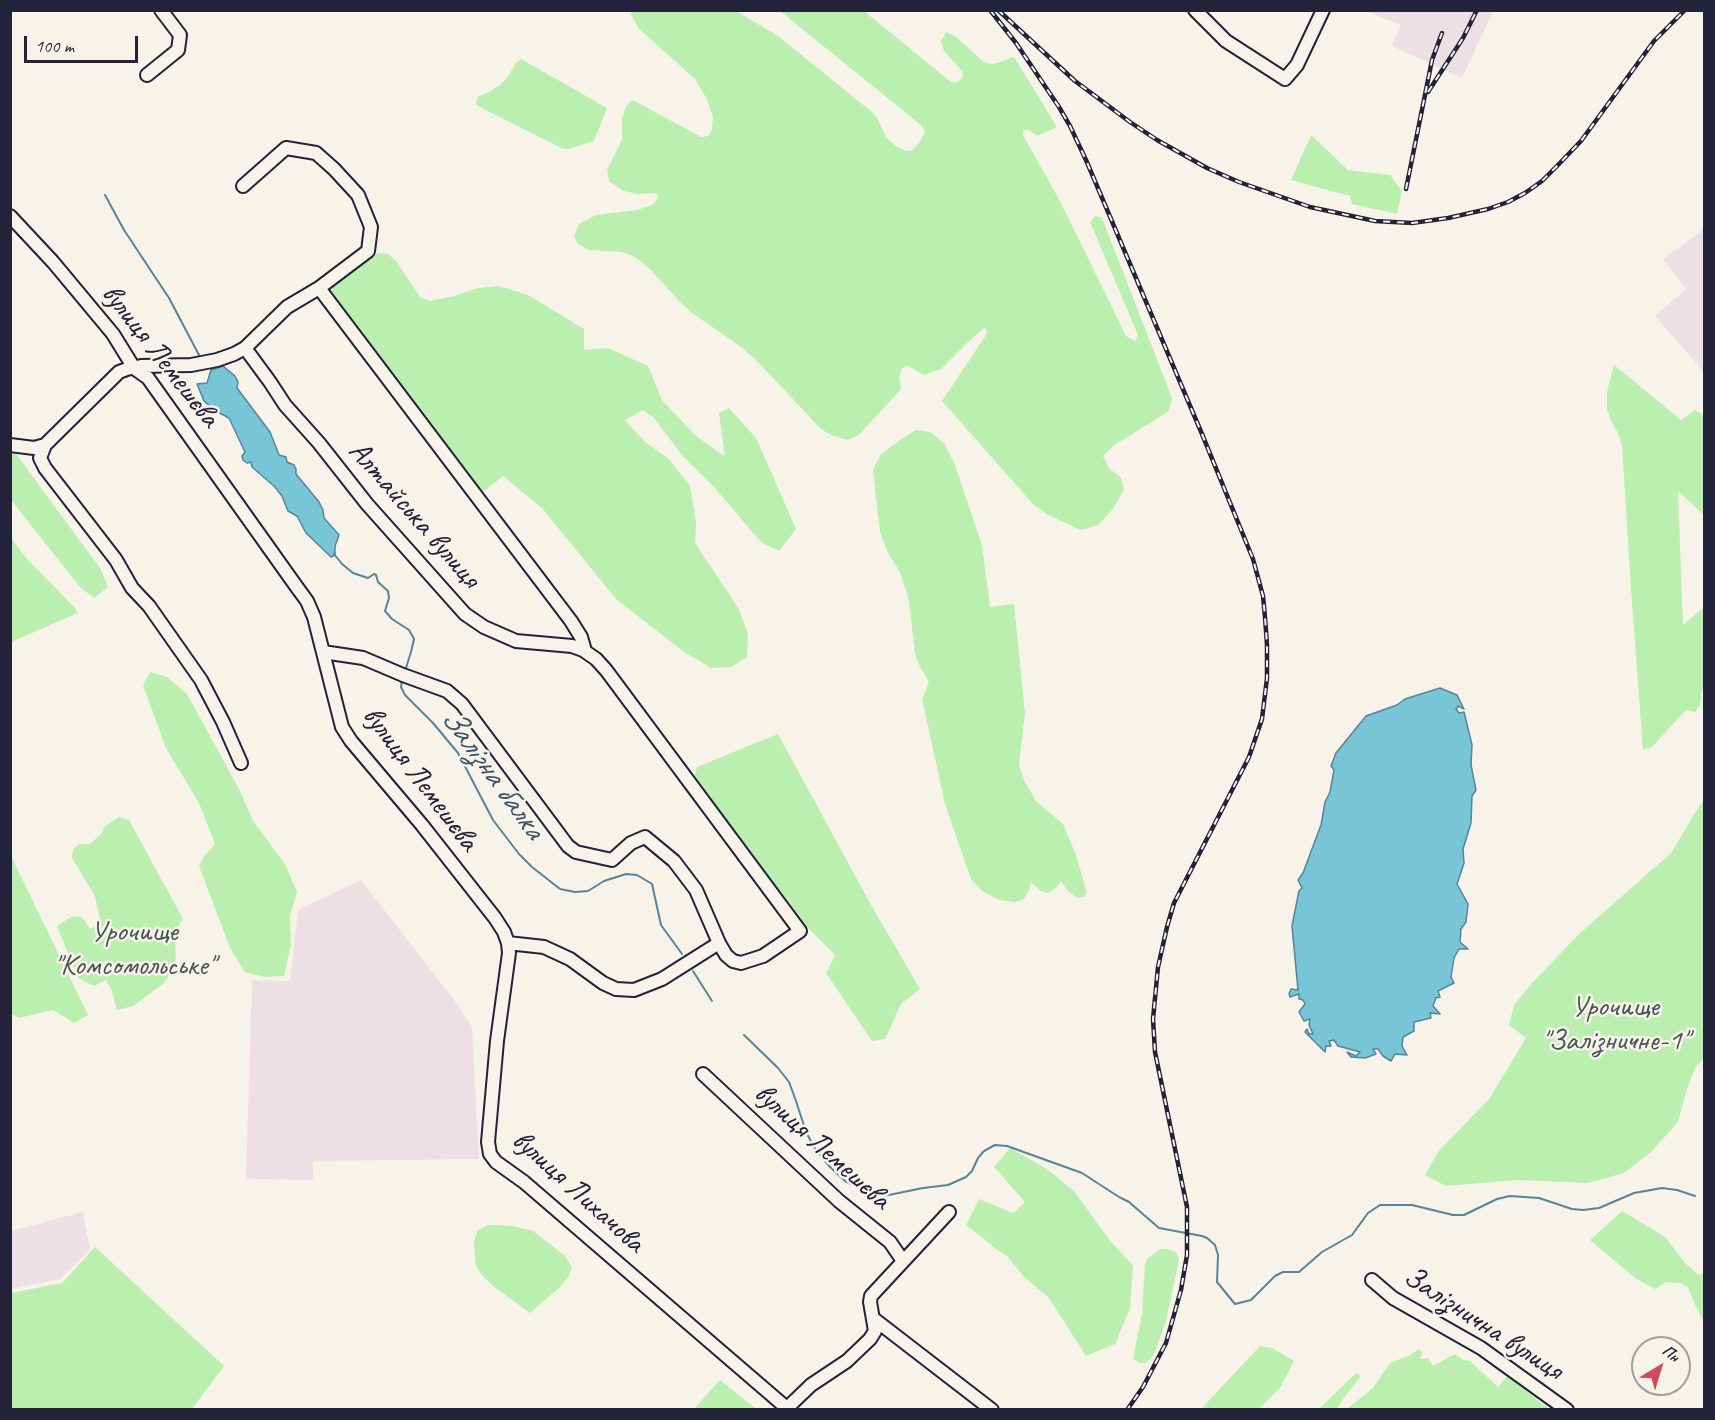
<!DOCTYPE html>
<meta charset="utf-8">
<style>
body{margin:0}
#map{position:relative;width:1715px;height:1420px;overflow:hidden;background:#f7f3e8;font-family:Caveat,sans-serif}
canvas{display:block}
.frame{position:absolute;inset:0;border:12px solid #22223b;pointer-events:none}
.north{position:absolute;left:1631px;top:1336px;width:60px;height:60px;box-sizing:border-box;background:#f7f3e8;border:2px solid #a29fa3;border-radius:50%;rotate:38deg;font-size:16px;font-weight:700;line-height:24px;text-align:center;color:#22223b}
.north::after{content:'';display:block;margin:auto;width:21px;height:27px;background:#d1495b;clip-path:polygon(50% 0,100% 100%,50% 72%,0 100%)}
.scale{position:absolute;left:24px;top:36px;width:114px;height:27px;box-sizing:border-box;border:3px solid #22223b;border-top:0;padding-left:8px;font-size:18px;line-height:21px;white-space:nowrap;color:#22223b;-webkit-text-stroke:4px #f7f3e8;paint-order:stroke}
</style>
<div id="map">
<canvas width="1715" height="1420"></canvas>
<div class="frame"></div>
<div class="north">Пн</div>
<div class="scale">100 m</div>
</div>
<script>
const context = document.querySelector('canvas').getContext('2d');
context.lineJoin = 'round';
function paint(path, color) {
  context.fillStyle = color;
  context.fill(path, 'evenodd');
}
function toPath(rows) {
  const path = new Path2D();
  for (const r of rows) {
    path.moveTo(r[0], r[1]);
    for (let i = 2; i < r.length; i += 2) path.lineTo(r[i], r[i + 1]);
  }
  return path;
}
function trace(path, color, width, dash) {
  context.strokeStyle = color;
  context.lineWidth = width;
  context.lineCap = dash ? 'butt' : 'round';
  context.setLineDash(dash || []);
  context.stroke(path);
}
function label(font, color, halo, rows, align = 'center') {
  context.font = font + ' Caveat,sans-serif';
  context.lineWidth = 5;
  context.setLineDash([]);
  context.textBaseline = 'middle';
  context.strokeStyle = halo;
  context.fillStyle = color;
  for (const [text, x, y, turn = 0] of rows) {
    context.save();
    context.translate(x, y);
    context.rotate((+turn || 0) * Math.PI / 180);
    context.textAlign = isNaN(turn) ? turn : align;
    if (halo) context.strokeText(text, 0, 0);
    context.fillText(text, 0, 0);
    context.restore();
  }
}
paint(toPath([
 [1366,11,1493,11,1462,78,1392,46,1401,25],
 [1704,229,1704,372,1655,316,1686,289,1663,259],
 [361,880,454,1000,472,1027,479,1159,313,1161,313,1180,246,1179,252,980,290,981,298,910],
 [83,1212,90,1250,60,1279,11,1289,11,1231]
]), '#ede0e4');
paint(toPath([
 [632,11,736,11,778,36,872,112,877,118,886,137,895,146,906,151,912,150,919,143,925,132,921,125,780,11,864,11,951,82,958,82,963,77,962,71,944,51,941,42,946,32,955,36,985,63,994,64,1014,57,1057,127,1037,136,1029,130,1023,130,1023,135,1061,203,1126,336,1135,341,1138,335,1090,222,1095,216,1102,218,1172,398,1169,411,1113,446,1103,456,1109,468,1121,478,1124,490,1112,510,1098,525,1081,530,1048,515,1032,503,942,401,986,335,987,330,984,328,967,343,941,369,924,375,908,366,902,368,899,377,901,389,859,435,847,440,831,435,821,429,754,358,740,346,692,313,680,302,650,269,635,257,622,252,589,250,578,244,574,236,579,224,596,215,637,210,652,205,659,197,656,193,636,194,622,190,609,181,607,170,622,140,622,119,626,106,633,100,701,137,708,136,712,130,713,117,707,99,695,79,638,28,631,14],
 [521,59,607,108,594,141,569,149,561,148,476,105,477,97,489,92,500,85,509,75,515,64],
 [1311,135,1348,170,1390,175,1402,191,1397,214,1352,204,1350,196,1291,180],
 [378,253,388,254,396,261,420,297,430,301,454,296,478,288,499,286,528,295,584,329,584,350,608,348,648,366,662,400,695,435,725,457,719,413,729,408,756,438,796,529,779,551,761,542,713,486,681,454,655,419,643,410,625,420,645,442,669,459,690,486,696,522,695,543,739,609,748,634,747,657,731,667,711,668,684,652,616,599,542,508,503,476,478,496,325,291],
 [1614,365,1681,420,1695,410,1704,415,1704,515,1678,491,1683,625,1704,607,1704,686,1702,689,1700,705,1695,712,1686,710,1653,746,1643,750,1631,589,1622,445,1617,431,1611,421,1607,409,1607,392],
 [916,430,930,432,944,443,955,465,982,545,990,607,1014,604,1025,713,1019,765,1025,782,1036,801,1063,824,1076,855,1087,893,1083,897,1077,898,1067,890,1061,881,1057,887,1048,893,1042,892,1031,882,1029,891,1024,899,1015,902,999,900,982,891,971,879,945,804,922,699,929,682,920,667,915,654,909,601,900,572,888,553,880,532,873,470,881,454,903,438],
 [10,451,14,451,100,568,108,587,94,598,80,587,11,500],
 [11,538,27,559,75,608,78,613,11,642],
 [150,672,167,677,187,694,239,789,253,821,285,864,297,892,290,916,291,945,284,976,265,977,245,972,230,948,199,866,205,855,215,844,199,803,166,748,143,685],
 [778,734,871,905,920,989,901,1004,885,1039,872,1041,826,973,835,955,807,927,780,890,760,876,694,779,697,767],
 [1704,800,1704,1060,1703,1059,1696,1066,1687,1089,1678,1122,1651,1152,1624,1173,1588,1183,1518,1180,1446,1186,1425,1175,1438,1152,1489,1099,1526,1038,1509,1025,1514,1005,1532,983,1578,935,1671,853,1698,808],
 [119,817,129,820,183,919,175,931,176,966,164,983,133,1006,117,1010,112,991,106,980,94,986,78,978,57,926,71,917,79,916,85,921,90,929,101,924,95,896,72,858,73,849,80,844,90,844,102,833,104,827],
 [10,854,88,1015,74,1023,53,1010,19,1018,11,1014],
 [1010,1148,1047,1169,1074,1191,1108,1238,1133,1266,1130,1309,1115,1344,1086,1356,1049,1298,1024,1277,1007,1256,996,1249,966,1225,979,1199,1013,1213,1025,1202,994,1167],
 [1622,1211,1665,1237,1685,1263,1699,1275,1704,1273,1704,1322,1694,1303,1688,1287,1680,1283,1666,1282,1655,1289,1635,1278,1590,1240],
 [488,1225,513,1226,533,1231,565,1256,572,1267,568,1277,559,1288,530,1313,493,1286,482,1275,476,1266,474,1242,477,1231],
 [95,1247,224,1366,192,1409,11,1409,11,1293,62,1283],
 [1160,1249,1168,1249,1176,1252,1179,1260,1166,1321,1156,1349,1151,1359,1145,1363,1139,1363,1133,1359,1142,1314,1145,1265,1147,1259],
 [1260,1346,1272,1348,1294,1361,1280,1388,1259,1409,1201,1409],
 [1419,1349,1422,1352,1422,1355,1419,1359,1428,1358,1433,1366,1455,1354,1463,1360,1470,1361,1498,1387,1507,1376,1549,1409,1347,1409,1373,1388,1390,1363,1410,1355],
 [1356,1373,1361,1376,1343,1399,1337,1409,1319,1409],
 [720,1380,756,1409,694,1409]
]), '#baefb0');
const water = toPath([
 [223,366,235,376,238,382,237,388,270,432,279,455,286,457,287,462,294,465,296,469,296,474,319,502,323,510,324,518,339,535,335,546,335,555,331,557,306,533,297,516,288,511,282,496,275,487,252,467,251,462,247,463,243,460,242,456,245,452,229,418,214,410,204,401,197,384,207,383,211,370,223,366],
 [1440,688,1457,695,1464,709,1458,706,1456,709,1459,713,1464,712,1472,745,1471,765,1476,790,1472,796,1471,823,1463,849,1464,863,1457,884,1468,904,1466,922,1461,929,1460,942,1468,949,1459,949,1454,958,1451,977,1454,983,1438,991,1440,997,1436,998,1433,1006,1440,1014,1430,1013,1431,1018,1414,1022,1414,1031,1403,1037,1402,1046,1407,1055,1395,1054,1391,1061,1383,1056,1378,1049,1373,1049,1376,1054,1365,1058,1351,1057,1347,1052,1356,1056,1360,1052,1338,1046,1334,1040,1329,1041,1331,1046,1326,1046,1325,1052,1305,1032,1307,1029,1309,1034,1313,1034,1309,1025,1310,1019,1304,1021,1299,1012,1305,1004,1303,1000,1299,999,1299,994,1290,997,1289,994,1291,989,1298,990,1292,926,1299,891,1302,888,1298,880,1303,873,1321,825,1325,802,1330,792,1334,770,1331,766,1336,753,1366,716,1397,705,1405,699,1440,688]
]);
paint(water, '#78c5d7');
trace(water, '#568499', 1.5);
trace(toPath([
 [105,195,124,230,169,298,199,355],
 [334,554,342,564,353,573,368,578,374,574,376,575,378,582,388,591,389,598,385,611,392,619,409,630,414,639,411,652,405,671],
 [402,680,401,687,405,695,433,723,458,753,493,820,519,854,532,867,560,889,575,892,588,891,604,881,626,874,637,875,652,884,661,925,682,954],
 [693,971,712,1001],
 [744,1035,778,1068,789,1082,796,1101,806,1132,814,1147,828,1165,845,1181,857,1187,873,1194,884,1196,923,1188,948,1185,966,1177,972,1171,978,1158,984,1151,995,1145,1007,1146,1082,1173,1119,1197,1129,1202,1159,1228,1202,1236,1207,1238,1215,1245,1218,1255,1217,1282,1235,1304,1251,1300,1275,1276,1283,1272,1299,1272,1322,1252,1352,1235,1368,1213,1380,1205,1412,1205,1453,1215,1464,1215,1497,1199,1510,1196,1539,1198,1572,1209,1583,1210,1599,1208,1634,1193,1662,1188,1677,1190,1695,1196]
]), '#568499', 2);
const minor = toPath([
 [1195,10,1226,41,1285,79,1297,65,1323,10],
 [147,75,178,50,180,35,161,10],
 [10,216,53,262,113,334,134,368,148,378,296,586,307,601,314,617,342,727,351,741,422,825,495,918,504,932,508,943,509,953,497,1041,488,1142,490,1154,496,1162,524,1182,789,1410],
 [319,288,571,621,581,637,585,651],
 [245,348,270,382,285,405,319,443,367,504,465,614,484,627,516,641,572,646,583,650,596,659,606,670,800,931,763,956,741,963,733,961,726,955,719,943,696,890,674,861,645,837,631,843,612,860,576,852,568,846,462,704,447,691,403,675,363,658,323,652],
 [10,445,34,448,45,445,119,372,127,369,141,366,191,365,217,360,234,354,245,348,287,307,319,288,368,251,371,227,358,195,334,169,316,153,286,148,243,186],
 [45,445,40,458,45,468,116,560,132,588,149,606,201,680,223,722,241,763],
 [508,943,544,947,570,959,603,983,616,989,634,990,662,979,719,943],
 [703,1074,839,1201,890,1242,903,1261],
 [1372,1280,1393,1298,1481,1348,1567,1410],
 [874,1319,992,1410],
 [785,1410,811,1385,847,1361,870,1339,875,1331,870,1302,871,1296,949,1212]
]);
trace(minor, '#22223b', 16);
trace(minor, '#f7f3e8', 12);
const rail = toPath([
 [990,10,1016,43,1059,107,1070,126,1086,160,1202,434,1253,559,1263,596,1265,617,1267,645,1267,678,1262,719,1249,757,1174,903,1167,927,1158,967,1153,1019,1155,1052,1187,1207,1187,1255,1181,1290,1166,1343,1143,1387,1127,1410],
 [998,10,1075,81,1130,122,1157,140,1207,168,1239,182,1310,207,1375,221,1412,223,1448,218,1488,209,1508,202,1525,193,1542,181,1557,166,1581,141,1654,41,1685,10],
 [1428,92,1463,38,1477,10],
 [1406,189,1432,60,1442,33]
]);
trace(rail, '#22223b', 4.5);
trace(rail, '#f7f3e8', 2, [7]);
label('30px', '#22223b', '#f7f3e8', [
 ["вулиця Лемешєва",160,356,52],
 ["Алтайська вулиця",414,515,49],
 ["вулиця Лемешєва",420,779,53],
 ["вулиця Лемешєва",822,1147,42],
 ["вулиця Лихачова",578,1192,42],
 ["Залізнична вулиця",1483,1324,33]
]);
label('30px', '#485558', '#f7f3e8', [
 ["Урочище",134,932],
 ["\"Комсомольське\"",134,966],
 ["Урочище",1615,1007],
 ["\"Залізничне-1\"",1615,1041]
]);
label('italic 32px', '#3c536a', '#f7f3e8', [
 ["Залізна балка",492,774,54]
]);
</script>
